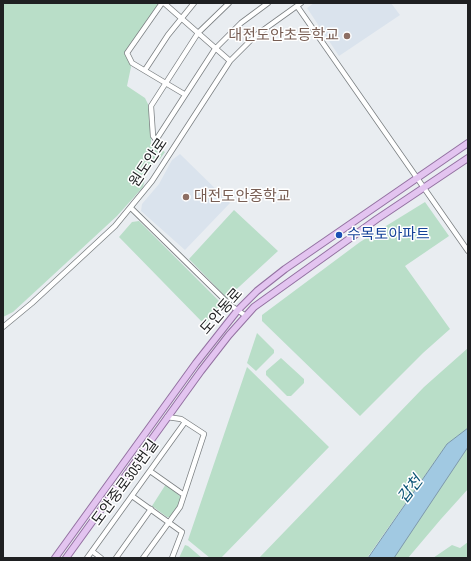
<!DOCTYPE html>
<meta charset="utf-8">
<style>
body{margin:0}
#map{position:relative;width:471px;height:561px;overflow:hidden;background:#e9edf1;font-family:"Sofia Sans Condensed",sans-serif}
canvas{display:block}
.frame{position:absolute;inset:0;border:4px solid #1f2022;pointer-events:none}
</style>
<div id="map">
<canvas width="471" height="561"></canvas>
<div class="frame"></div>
</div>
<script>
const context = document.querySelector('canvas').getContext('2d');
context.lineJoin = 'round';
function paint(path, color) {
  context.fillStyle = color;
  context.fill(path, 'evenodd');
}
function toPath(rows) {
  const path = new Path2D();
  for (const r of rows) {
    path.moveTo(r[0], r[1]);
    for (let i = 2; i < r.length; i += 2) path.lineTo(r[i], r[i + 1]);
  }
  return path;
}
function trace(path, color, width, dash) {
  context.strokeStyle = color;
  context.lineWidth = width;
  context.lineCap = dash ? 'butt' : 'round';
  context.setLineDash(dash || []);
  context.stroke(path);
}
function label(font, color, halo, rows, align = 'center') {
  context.font = font + ' "Sofia Sans Condensed","Noto Sans KR",sans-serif';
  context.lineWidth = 3;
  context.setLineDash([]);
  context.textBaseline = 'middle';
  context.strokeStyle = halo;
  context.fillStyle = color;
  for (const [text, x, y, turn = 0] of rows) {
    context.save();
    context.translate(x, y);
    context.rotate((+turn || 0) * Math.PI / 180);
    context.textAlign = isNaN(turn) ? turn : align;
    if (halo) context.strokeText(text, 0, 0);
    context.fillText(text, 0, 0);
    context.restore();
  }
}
paint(toPath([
 [314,3,391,3,400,15,339,56,307,8],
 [180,154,230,203,185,250,141,211,142,204,159,184,172,160]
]), '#dae3ed');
paint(toPath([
 [3,3,160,3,127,52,131,67,127,86,145,98,148,104,151,122,151,143,165,152,160,159,153,164,146,175,143,187,117,216,13,312,3,317],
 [425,202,449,236,405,266,450,329,423,353,360,416,262,321,262,315,360,242],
 [234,210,278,251,227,298,189,259],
 [139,221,222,304,205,325,119,237,132,222],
 [257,333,274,350,274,353,256,371,247,363],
 [468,348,468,428,447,444,367,558,259,558,424,387],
 [281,358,304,379,304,383,291,396,287,396,266,375,266,371],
 [247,367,329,447,221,558,210,558,188,540],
 [468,447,468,489,441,519,408,558,394,558],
 [166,484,181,497,178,507,170,517,167,517,152,506],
 [468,542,468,558,433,558,452,545,460,548],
 [185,545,188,546,202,558,179,558]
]), '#b9dec8');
const water = toPath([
 [468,428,468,447,394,558,368,558,447,444,468,428]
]);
paint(water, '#a1c9e2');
trace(water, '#7a96a8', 1);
const minor = toPath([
 [162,3,127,53,132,63,184,94],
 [164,3,230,61],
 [229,3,198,33,151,106,153,136,156,140,215,49,241,23,268,3],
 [297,6,468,251],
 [145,70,168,35,194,3],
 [131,208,230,305,246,316],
 [3,327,32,303,115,226,152,181,230,61,255,36,301,3],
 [150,471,184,495],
 [132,496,182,532,172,558],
 [92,551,101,558],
 [87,558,185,422],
 [116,558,151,509],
 [143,558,180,507,204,434,181,419,167,417]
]);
const major = toPath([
 [55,558,196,363,237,311,257,291,285,269,468,143],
 [66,558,201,371,229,335,254,307,377,219,468,158]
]);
trace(minor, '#7c8083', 6);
trace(major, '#9371a1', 8);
trace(minor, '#fff', 4.5);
trace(major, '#e3c4f0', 6);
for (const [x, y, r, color] of [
 [347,36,4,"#8d6e63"],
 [186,197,4,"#8d6e63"],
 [339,235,4,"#1a4fb4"]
]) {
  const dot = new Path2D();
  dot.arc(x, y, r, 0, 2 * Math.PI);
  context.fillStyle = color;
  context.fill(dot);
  trace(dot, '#fff', 1.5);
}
label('15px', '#785e54', '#fff', [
 ["대전도안초등학교",339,36],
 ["대전도안중학교",194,197,"left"]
], 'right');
label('15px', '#1f2022', '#fff', [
 ["원도안로",149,163,-56],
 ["도안동로",222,312,-49],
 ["도안중로305번길",126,483,-54]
]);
label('15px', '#164399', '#fff', [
 ["수목토아파트",347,235]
], 'left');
label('italic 16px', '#0c5576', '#fff', [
 ["갑천",411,490,-53]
]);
</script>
